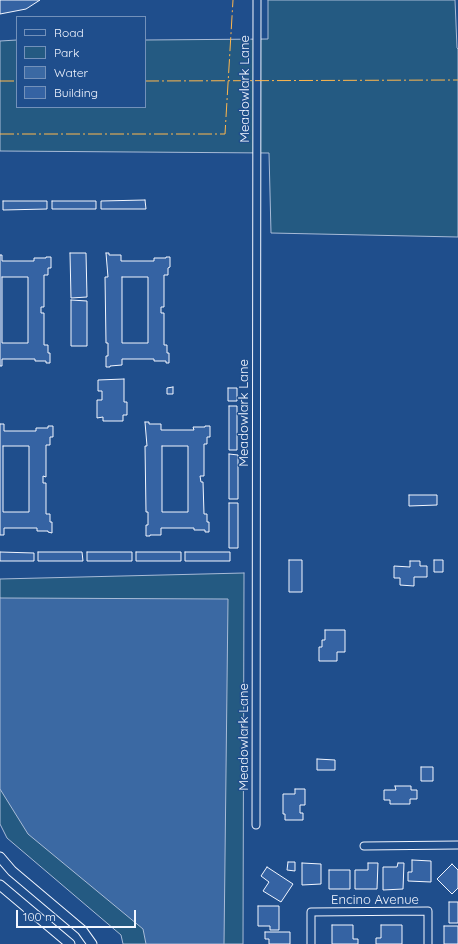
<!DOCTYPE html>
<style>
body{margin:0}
#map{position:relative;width:458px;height:944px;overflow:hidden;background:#1f4e8c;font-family:Quicksand,sans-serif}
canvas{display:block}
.legend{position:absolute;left:16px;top:16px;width:130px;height:92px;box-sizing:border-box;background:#1f4e8c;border:1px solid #7391ba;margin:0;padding:5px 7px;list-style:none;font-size:12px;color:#f2f6ff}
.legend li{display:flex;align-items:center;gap:8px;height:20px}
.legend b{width:20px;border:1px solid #7391ba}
.scale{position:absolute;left:16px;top:910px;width:120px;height:18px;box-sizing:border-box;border:2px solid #f2f6ff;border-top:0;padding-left:5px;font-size:12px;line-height:14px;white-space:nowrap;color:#f2f6ff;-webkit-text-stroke:3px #1f4e8c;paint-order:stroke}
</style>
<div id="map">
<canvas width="458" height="944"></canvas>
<ul class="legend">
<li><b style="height:5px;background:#1f4e8c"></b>Road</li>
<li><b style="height:11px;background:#245a82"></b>Park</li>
<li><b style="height:11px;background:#3b69a3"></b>Water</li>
<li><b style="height:11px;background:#3563a3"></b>Building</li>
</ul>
<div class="scale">100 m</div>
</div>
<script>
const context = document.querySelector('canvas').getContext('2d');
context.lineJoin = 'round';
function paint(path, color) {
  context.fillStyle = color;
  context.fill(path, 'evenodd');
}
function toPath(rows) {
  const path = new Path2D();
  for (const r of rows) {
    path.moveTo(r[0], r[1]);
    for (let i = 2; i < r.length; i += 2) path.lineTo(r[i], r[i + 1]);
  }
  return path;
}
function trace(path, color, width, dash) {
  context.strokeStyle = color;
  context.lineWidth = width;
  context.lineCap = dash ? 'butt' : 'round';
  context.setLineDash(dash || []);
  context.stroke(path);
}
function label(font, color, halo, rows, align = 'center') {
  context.font = font + ' Quicksand,sans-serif';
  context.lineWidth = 3;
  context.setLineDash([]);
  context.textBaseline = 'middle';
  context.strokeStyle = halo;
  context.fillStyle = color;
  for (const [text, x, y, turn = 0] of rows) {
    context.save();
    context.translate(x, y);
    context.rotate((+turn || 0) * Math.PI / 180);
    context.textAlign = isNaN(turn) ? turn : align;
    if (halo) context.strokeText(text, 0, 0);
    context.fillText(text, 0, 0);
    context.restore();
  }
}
const green = toPath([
 [268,0,455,0,457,48,458,49,458,237,271,233,269,153,0,151,0,41,17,40,17,107,145,107,145,40,268,39,268,0],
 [244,573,243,944,123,944,121,935,7,838,0,824,0,579,244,573]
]);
paint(green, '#245a82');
trace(green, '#a8bbd7', 1);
const water = toPath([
 [0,598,228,599,224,944,146,944,143,929,28,834,0,789,0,598]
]);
paint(water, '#3b69a3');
trace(water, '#a8bbd7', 1);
const building = toPath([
 [0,0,40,0,26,9,0,14,0,0],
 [145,200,146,209,101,209,101,201,145,200],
 [3,201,47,201,47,209,3,210,3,201],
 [52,201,96,201,96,209,52,209,52,201],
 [70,253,86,253,87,297,71,298,70,253],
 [106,253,109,253,109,255,121,255,121,261,154,261,154,258,166,258,166,257,170,257,170,267,168,268,168,275,164,275,164,307,161,307,161,313,164,313,164,345,167,345,167,353,169,353,169,363,166,363,166,361,154,361,154,359,122,359,122,365,110,366,110,367,106,367,106,356,108,356,108,343,106,343,105,277,108,277,106,253],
 [122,277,148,277,148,343,122,343,122,277],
 [0,255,2,255,2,261,34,261,34,258,46,258,46,257,51,257,51,268,48,268,48,275,44,275,44,307,41,307,41,313,44,313,44,345,48,345,48,353,50,353,50,363,46,363,46,361,35,361,35,359,2,359,2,366,0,366,0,255],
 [2,277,28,277,28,343,2,343,2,277],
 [71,300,87,301,87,346,71,346,71,300],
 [124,379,124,402,127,402,127,415,123,415,123,421,103,421,103,417,97,418,97,400,102,400,102,391,98,391,98,380,124,379],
 [173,387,173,394,167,394,167,388,173,387],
 [228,388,237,388,237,401,228,401,228,388],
 [229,406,237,406,237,450,229,450,229,406],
 [145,422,149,422,149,424,161,424,161,430,194,430,193,427,205,427,205,426,210,426,210,437,207,437,207,444,204,444,204,476,200,476,201,482,203,482,204,514,207,514,207,522,209,522,209,532,205,532,205,530,194,530,194,528,161,528,161,535,150,535,150,536,146,536,146,525,148,525,148,512,146,512,145,446,147,446,145,422],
 [162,446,188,446,188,512,162,512,162,446],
 [0,424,4,424,4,431,36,431,36,428,48,428,48,426,53,426,53,437,50,437,50,445,46,445,46,477,43,476,43,483,46,483,46,514,50,514,50,522,52,522,52,533,48,532,48,531,37,531,37,528,4,528,4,535,0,535,0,424],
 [3,446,29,446,29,512,3,512,3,446],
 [229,454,238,455,238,499,229,499,229,454],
 [409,495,437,495,437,505,409,506,409,495],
 [229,503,238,503,238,548,229,548,229,503],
 [0,552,34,553,34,561,0,561,0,552],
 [38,552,82,552,83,561,38,561,38,552],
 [87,552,132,552,132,561,87,561,87,552],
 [136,552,181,552,181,561,136,561,136,552],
 [185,552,230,552,230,561,185,561,185,552],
 [289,560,302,560,302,592,289,592,289,560],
 [434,560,443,560,443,572,434,572,434,560],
 [410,561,420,561,420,566,427,566,427,577,414,577,414,586,400,585,400,578,394,578,394,566,410,567,410,561],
 [325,630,345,630,345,652,337,652,337,661,319,661,319,647,322,647,322,640,325,640,325,630],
 [317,759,335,760,335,770,317,770,317,759],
 [421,767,433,767,433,781,421,781,421,767],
 [395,786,411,786,411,790,417,790,417,799,410,799,410,804,390,804,390,800,384,800,384,790,396,790,395,786],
 [295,789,305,789,305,805,300,805,300,813,303,813,303,820,285,820,285,814,283,814,283,794,295,794,295,789],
 [412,860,431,861,431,882,408,881,408,872,412,872,412,860],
 [288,862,295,862,295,871,287,870,288,862],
 [302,863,321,864,321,884,302,885,302,863],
 [368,863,378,863,377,889,355,889,355,870,368,870,368,863],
 [398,863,404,863,403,889,383,890,383,867,397,867,398,863],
 [452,864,458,870,458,888,452,894,437,879,452,864],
 [267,867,293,884,281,902,263,891,269,882,261,876,267,867],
 [329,870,350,870,350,889,329,889,329,870],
 [449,902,458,902,458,923,449,923,449,902],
 [258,906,279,906,279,930,270,930,270,926,258,926,258,906],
 [332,925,353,925,353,939,358,939,358,944,332,944,332,925],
 [381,925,402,925,402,944,376,944,376,938,381,938,381,925],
 [444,926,458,926,458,944,444,944,444,926],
 [265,932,290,932,290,944,269,944,269,939,265,939,265,932]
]);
paint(building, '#3563a3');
trace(building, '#f2f6ff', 1);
const minor = toPath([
 [256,825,257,0],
 [364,846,458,845],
 [311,944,311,912,428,911,428,944]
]);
const tertiary = toPath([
 [0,857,12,871,82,930,92,944],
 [0,885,70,944]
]);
trace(minor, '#f2f6ff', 9);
trace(tertiary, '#f2f6ff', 11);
trace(minor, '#1f4e8c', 7);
trace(tertiary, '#1f4e8c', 9);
trace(toPath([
 [0,81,17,81],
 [145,81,458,80],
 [0,134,225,134,233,0]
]), '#ffb74d', 1, [14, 3, 2, 3]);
label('13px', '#f2f6ff', '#1f4e8c', [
 ["Meadowlark Lane",245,89,-90],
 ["Meadowlark Lane",244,413,-90],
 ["Meadowlark Lane",244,737,-90],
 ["Encino Avenue",375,900]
]);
</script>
